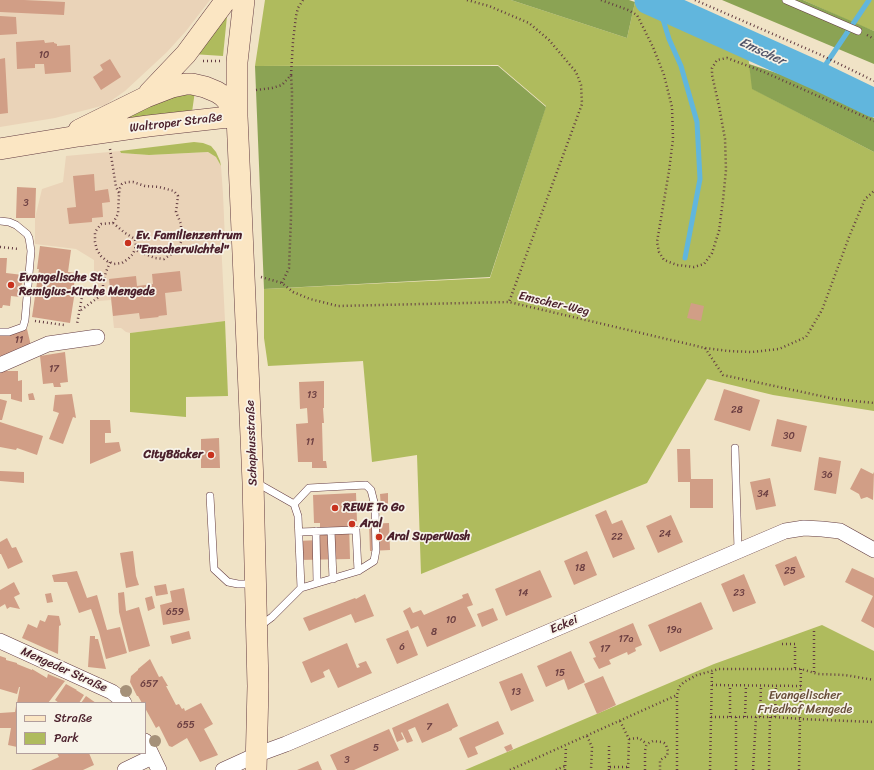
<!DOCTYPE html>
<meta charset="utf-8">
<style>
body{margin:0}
#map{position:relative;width:874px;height:770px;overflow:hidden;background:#f0e3c6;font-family:Sriracha,sans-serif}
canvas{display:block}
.legend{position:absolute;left:16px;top:702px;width:130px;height:52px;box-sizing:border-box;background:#f7f3e8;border:1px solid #b29e9c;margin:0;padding:5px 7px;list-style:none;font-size:12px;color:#4a1f2b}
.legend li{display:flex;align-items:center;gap:8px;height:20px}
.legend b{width:20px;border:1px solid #b29e9c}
</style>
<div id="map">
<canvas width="874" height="770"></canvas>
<ul class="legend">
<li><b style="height:5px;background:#fbe6c3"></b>Straße</li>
<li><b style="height:11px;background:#afbb5d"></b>Park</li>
</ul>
</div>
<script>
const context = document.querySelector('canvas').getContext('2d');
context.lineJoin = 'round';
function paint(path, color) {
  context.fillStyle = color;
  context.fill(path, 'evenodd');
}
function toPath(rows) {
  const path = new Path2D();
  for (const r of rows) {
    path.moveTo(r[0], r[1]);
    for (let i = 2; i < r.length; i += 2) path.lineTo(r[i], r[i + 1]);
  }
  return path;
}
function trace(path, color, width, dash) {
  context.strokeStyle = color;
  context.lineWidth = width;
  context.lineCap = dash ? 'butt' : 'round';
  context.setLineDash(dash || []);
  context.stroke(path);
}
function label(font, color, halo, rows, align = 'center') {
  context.font = font + ' Sriracha,sans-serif';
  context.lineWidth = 3.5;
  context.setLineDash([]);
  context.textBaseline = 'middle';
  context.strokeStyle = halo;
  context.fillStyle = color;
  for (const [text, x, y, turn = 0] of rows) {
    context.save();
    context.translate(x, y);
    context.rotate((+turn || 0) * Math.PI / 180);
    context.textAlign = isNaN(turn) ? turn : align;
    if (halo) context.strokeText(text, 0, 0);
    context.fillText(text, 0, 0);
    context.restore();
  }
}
paint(toPath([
 [0,0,210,0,186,31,167,52,125,91,105,105,55,118,0,127],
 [120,151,121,153,149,155,208,152,216,157,221,166,223,194,225,240,221,241,225,321,130,333,126,332,121,328,114,328,111,300,98,301,94,298,94,260,76,249,35,244,35,218,42,189,63,182,66,156]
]), '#ead3b8');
paint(toPath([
 [265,0,511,0,627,38,635,2,747,49,753,89,874,152,874,411,773,395,707,379,647,483,421,574,417,455,372,462,363,361,268,366,264,338,264,289,490,278,546,106,498,65,255,66],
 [803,0,874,0,874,31,861,26],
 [227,16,223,56,192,54],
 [195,91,192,112,125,119,146,102],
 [194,142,203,143,211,146,216,152,220,161,221,166,216,157,208,152,149,155,121,153,120,151],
 [225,321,228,396,186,397,186,417,130,412,130,333],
 [822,625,874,651,874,770,465,770,714,664]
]), '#afbb5d');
paint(toPath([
 [511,0,629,0,635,2,627,38],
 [722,0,803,0,874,31,874,64],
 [749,64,810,84,874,118,874,152,752,89],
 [255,66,498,66,546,107,490,277,264,289]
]), '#8ba354');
trace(toPath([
 [658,3,669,39,681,66,697,122,700,179,685,258],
 [818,76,869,0]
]), '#61b6dd', 5);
trace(toPath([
 [649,0,818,76,874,103]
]), '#61b6dd', 29);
paint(toPath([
 [0,0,24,0,65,2,64,15,0,12],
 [0,16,16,17,17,34,0,35],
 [44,40,45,43,54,42,54,43,57,44,57,46,70,45,71,72,45,74,44,64,35,64,35,68,17,69,16,42],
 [5,58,8,113,0,114,0,59],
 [110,59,121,77,101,90,93,77,103,70,100,65],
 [94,174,95,191,108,189,110,202,102,203,103,217,92,218,92,222,69,224,67,208,76,207,73,176],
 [17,187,36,188,35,218,16,218],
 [40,246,71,250,68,272,76,273,73,291,75,291,70,323,32,317,39,269,37,269],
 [0,258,7,258,6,273,23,275,20,297,11,296,10,306,3,305,2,308,0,308],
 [180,271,182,291,165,293,167,315,158,316,159,317,140,319,139,313,113,316,109,279,136,276,137,286,153,284,152,274],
 [691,303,704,306,701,321,687,318],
 [27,329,31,346,0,358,0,336,8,335],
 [65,352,68,382,60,383,61,387,54,387,53,383,43,384,40,356],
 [0,371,18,371,18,381,22,380,22,402,11,399,11,394,0,394],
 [324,381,324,408,323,408,324,423,322,423,323,461,326,461,327,468,312,468,312,462,298,462,296,424,308,423,307,408,300,409,299,382],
 [724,389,760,400,750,431,714,420],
 [33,393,35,400,29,400,28,394],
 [72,394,76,418,73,417,63,444,49,439,59,413,53,411,55,395],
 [0,399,7,401,2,420,0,420],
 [777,419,807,426,801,452,771,446],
 [90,420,110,420,111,433,105,433,105,443,119,442,121,451,90,464],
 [0,422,43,436,37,455,17,448,16,450,0,447],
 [219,438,220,468,201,468,201,439],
 [677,449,690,449,691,479,713,479,713,508,690,508,690,482,678,482],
 [819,457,841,461,836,494,814,490],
 [861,468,873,474,874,472,873,500,867,497,861,499,859,494,850,489],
 [0,471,24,472,24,483,0,481],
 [770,478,776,506,756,510,750,482],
 [356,493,357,521,349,522,350,559,298,560,297,541,320,540,320,523,314,523,313,495],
 [388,493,388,508,381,508,380,494],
 [606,510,612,524,622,520,635,549,613,558,595,515],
 [671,515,683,542,658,553,646,526],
 [389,523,390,550,370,551,369,524],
 [7,538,12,548,16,547,23,562,8,569,1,554,0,554,0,542],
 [133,551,136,576,139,585,126,588,120,553],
 [587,551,597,575,574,585,564,561],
 [796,556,805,577,784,586,775,565],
 [852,568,874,578,874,628,861,621,873,596,845,582],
 [540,570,552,597,506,616,495,589],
 [77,571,87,598,97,595,107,630,120,627,127,653,106,659,99,632,91,609,79,613,67,582,54,582,52,575],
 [744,574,756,603,733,612,721,584],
 [14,582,20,594,14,597,20,609,10,607,7,609,5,604,0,607,0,590],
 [166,584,168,594,156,596,154,586],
 [184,588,190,620,163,625,160,605,172,602,170,591],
 [124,592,126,611,139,607,150,646,129,652,119,612,118,593],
 [51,593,53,602,47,603,45,594],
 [468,593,473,605,467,607,476,626,427,647,418,626,411,629,403,611,410,607,413,613,421,610,424,615,463,598,462,595],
 [365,594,374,616,355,623,351,614,309,631,303,618,355,598,356,599],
 [152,596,155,608,148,611,145,598],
 [701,602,713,629,660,652,648,625],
 [493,608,498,620,482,627,477,614],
 [48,615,59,616,61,625,59,626,58,654,22,638,28,624,37,628,40,620,45,622],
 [633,623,642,645,635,648,636,651,628,655,627,652,609,660,611,664,599,669,593,658,596,657,589,642],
 [408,630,418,655,397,664,386,639],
 [189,631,191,639,172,644,170,636],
 [90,636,95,636,95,639,98,639,106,669,88,667],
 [347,643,357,668,360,667,358,664,366,661,372,673,338,688,329,669,323,672,325,677,311,683,302,662],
 [571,651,585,682,568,690,564,679,546,687,537,666],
 [0,656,6,658,6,660,17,663,17,664,32,670,32,669,47,678,48,674,65,681,48,703,17,703,20,687,19,687,17,694,0,689],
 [150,659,159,677,162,676,168,686,166,686,176,705,179,704,182,709,184,708,185,711,201,703,213,724,204,729,218,755,200,762,187,738,172,747,169,746,159,726,156,728,145,708,145,703,142,703,138,696,137,696,130,682,131,676,138,670,138,669],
 [522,673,534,701,511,711,499,682],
 [603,676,616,705,597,714,584,684],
 [66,684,77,690,76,690,84,695,79,703,59,703,55,700],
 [86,696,96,703,81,703],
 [448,703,458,726,452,729,452,730,422,743,415,727,408,730,413,741,407,743,402,732,401,733,404,739,397,742,392,728],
 [16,706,17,706,17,747,8,745,11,728,0,728,0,713,15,712],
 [498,721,504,734,475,747,478,754,468,758,459,738],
 [389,729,399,750,354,770,337,770,330,755],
 [511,744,513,749,507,752,504,747],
 [57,753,89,753,94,765,83,770,31,770,59,757],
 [318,761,322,770,297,770]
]), '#d19e86');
const service = toPath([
 [786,0,858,31],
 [0,221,9,222,16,225,27,234,29,238,31,251,25,320,23,327,9,332,0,332],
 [735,448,738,550],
 [257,483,294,504,298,516,301,588],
 [210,496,214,569,228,582,238,584,254,584],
 [316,531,317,583],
 [331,531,333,579],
 [299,532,356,530,358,571],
 [260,626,272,617,301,588,358,571,374,561,376,550,375,506,371,490,366,485,327,487,309,488,294,504]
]);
const minor = toPath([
 [0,365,48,344,97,337],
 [0,641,112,692,121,699,124,703],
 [145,741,159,770],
 [125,770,152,757],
 [223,770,256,755,286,744,785,531,804,528,822,529,840,531,874,550]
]);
const secondary = toPath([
 [244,0,237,62,237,116,253,482,258,686,256,770],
 [149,93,186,54,226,0],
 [79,130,146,97,172,87,186,84,192,84,205,87,217,92,223,96,231,105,237,116],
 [0,149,78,136,148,126,237,116]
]);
trace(service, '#633c42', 8);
trace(minor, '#633c42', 16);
trace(secondary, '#633c42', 22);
trace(toPath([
 [467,0,489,6,529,23,549,40,576,72,581,85,582,104,509,302],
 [601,0,628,10,637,15,653,47,664,75,672,107,673,139,669,171,657,242,659,252,664,260,677,265,694,267,704,264,712,253,719,231,723,200,726,170,725,139,719,106,712,75,712,68,717,60,727,58,764,72,874,121],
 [695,0,821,55,874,81],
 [867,35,874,39],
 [203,61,220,61],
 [256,90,272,88,282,85,291,75,293,41,296,16,298,8,303,0],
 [110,149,116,187,119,193],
 [113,223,118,214,119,194,120,188,122,184,127,182,133,182,145,186,159,187,174,191,178,196,176,212,181,224,181,242,179,246,173,253,164,259,155,258,135,250],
 [113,223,125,233,135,239,136,246,133,254,128,259,122,263,114,264,107,261,101,256,97,250,95,242,95,232,101,224,113,223],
 [0,247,19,249],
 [261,277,282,283,293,292,310,299,338,306,509,302,705,348,728,351,752,352,779,349,806,337,822,310,849,237,865,199,874,191],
 [282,283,289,268,291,218,292,91,291,75],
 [76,288,82,297,77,324],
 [103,294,103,284,106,272,110,262],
 [81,310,103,294,110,294],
 [35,321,64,325],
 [705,348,723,375,835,399,874,403],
 [814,631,814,673],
 [782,644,795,644,795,669],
 [712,685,801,686],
 [711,717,775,717,800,719,874,722],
 [730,717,730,685],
 [745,717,746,686],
 [760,717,761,686],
 [775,717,776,686],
 [620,721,629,739,628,770],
 [587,736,592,747,591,770],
 [629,739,639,738,647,744],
 [609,767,609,744],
 [510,770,677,695],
 [556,770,565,766],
 [565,770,566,746],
 [609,770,609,767,628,767],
 [645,770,645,751,646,746,647,744,653,741,661,742,664,743,666,745,668,751,667,756,660,760,660,770],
 [677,770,677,695,679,687,684,682,697,675,719,669,801,669,818,674,845,675,874,680],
 [710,770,712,671],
 [736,770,736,717],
 [753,770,756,717],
 [769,770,770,717],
 [799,770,801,669]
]), '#633c42', 2.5, [1, 3]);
trace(service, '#fff', 7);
trace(minor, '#fff', 15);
trace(secondary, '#fbe6c3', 21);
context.fillStyle = '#a59179';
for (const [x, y] of [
 [126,691],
 [155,741]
]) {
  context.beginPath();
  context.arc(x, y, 6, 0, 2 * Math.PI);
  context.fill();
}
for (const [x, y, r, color] of [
 [128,243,4,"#c8321e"],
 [11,285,4,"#c8321e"],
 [211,455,4,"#c8321e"],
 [335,508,4,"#c8321e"],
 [352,524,4,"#c8321e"],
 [379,537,4,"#c8321e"]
]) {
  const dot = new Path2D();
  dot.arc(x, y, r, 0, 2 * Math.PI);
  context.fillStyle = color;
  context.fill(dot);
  trace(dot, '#f7f3e8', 1.5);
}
label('10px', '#6c3f42', null, [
 ["10",44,55],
 ["3",26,203],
 ["11",19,340],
 ["17",54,369],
 ["13",312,395],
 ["28",737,410],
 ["30",789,436],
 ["11",310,442],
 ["36",827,475],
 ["34",763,494],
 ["24",665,534],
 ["22",617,537],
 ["18",580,568],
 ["25",790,571],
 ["14",523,593],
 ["23",739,593],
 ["659",175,612],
 ["10",451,620],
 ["19a",674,630],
 ["8",434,632],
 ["17a",626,639],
 ["6",402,647],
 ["17",605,649],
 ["15",560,673],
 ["657",149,684],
 ["13",516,692],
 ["655",186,725],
 ["7",429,727],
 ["5",376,748],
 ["3",347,760]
]);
label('12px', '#4a1f2b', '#f7f3e8', [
 ["Waltroper Straße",176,123,-7],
 ["Emscher-Weg",554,304,13],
 ["Schaphusstraße",252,443,-92],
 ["Eckei",564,625,-23],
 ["Mengeder Straße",64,670,24]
]);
label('bold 12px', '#4a1f2b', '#f7f3e8', [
 ["Ev. Familienzentrum",136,236],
 ["\"Emscherwichtel\"",136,250],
 ["Evangelische St.",19,278],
 ["Remigius-Kirche Mengede",19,292],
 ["CityBäcker",203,455,"right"],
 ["REWE To Go",343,508],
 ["Aral",360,524],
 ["Aral SuperWash",387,537]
], 'left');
label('12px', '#684e3a', '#f7f3e8', [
 ["Evangelischer",805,696],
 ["Friedhof Mengede",805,710]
]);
label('italic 13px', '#525469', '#f7f3e8', [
 ["Emscher",762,52,25]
]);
</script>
